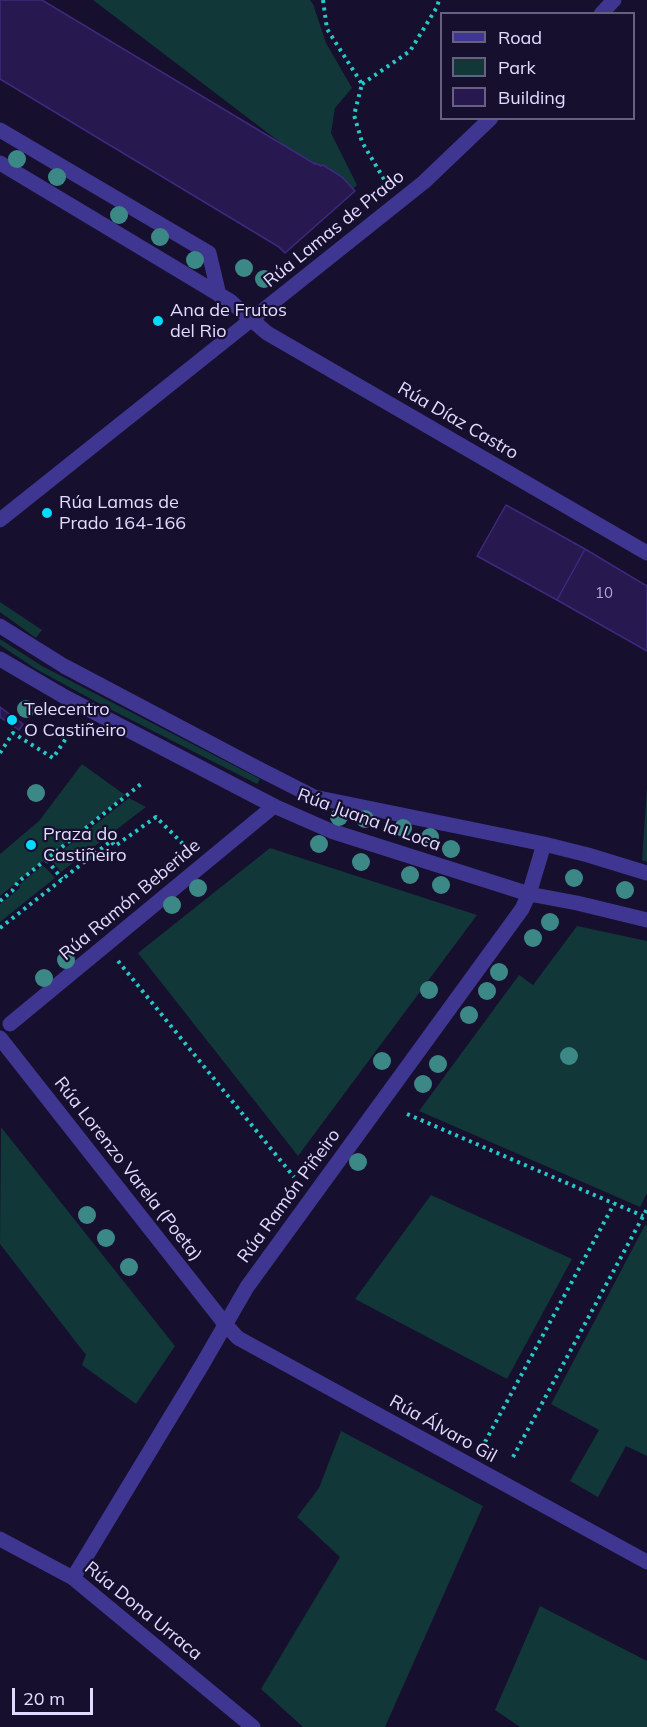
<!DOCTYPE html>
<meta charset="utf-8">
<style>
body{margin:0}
#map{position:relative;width:647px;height:1727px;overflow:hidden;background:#160f2d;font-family:Mulish,sans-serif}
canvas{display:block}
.legend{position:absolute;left:440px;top:12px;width:195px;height:108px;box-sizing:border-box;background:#160f2d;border:2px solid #676181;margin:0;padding:8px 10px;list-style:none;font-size:18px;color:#e1dbff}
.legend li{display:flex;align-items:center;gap:12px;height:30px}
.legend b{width:30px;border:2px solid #676181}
.scale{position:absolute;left:12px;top:1688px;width:81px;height:27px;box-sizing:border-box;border:3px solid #e1dbff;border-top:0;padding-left:8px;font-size:18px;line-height:21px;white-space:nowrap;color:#e1dbff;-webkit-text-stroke:4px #160f2d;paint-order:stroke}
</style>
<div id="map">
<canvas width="647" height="1727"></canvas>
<ul class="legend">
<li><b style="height:8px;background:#3e3690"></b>Road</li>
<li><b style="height:16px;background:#113738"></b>Park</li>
<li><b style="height:16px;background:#271950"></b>Building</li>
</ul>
<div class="scale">20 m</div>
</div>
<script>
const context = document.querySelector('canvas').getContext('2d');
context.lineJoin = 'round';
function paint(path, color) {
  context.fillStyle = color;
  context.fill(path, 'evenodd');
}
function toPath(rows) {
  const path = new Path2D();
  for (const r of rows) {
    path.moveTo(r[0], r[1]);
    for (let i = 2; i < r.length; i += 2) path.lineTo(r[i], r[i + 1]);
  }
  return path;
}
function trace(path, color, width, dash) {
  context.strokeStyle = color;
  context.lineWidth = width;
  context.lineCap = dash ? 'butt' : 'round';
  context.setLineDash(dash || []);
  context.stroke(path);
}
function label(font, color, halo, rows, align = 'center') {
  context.font = font + ' Mulish,sans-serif';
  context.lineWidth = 4.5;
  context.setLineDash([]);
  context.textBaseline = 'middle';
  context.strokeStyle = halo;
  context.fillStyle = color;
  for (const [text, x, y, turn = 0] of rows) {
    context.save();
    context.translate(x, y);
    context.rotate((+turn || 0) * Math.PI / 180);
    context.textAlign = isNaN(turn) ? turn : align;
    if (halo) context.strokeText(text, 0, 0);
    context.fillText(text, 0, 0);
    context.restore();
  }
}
paint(toPath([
 [93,0,310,0,313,4,326,43,352,88,335,108,331,133,357,185,348,194],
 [0,602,42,630,36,638,0,612],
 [0,639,42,666,260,779,257,784,102,705,36,669,0,645],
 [82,764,125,795,0,896,0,854,39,821],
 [647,788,647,862,642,860],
 [129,798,146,807,61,872,54,863,53,858],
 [270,848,477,915,298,1156,138,953],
 [42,866,45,867,55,878,0,922,0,904,20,888,19,885],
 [577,926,647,941,647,1193,640,1207,419,1111,519,975,533,985],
 [1,1127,175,1346,136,1404,82,1365,86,1355,0,1244],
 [431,1195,572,1259,507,1379,355,1299],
 [645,1225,647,1226,647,1456,626,1446,598,1497,570,1481,599,1430,551,1404],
 [341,1431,483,1506,385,1727,303,1727,261,1689,340,1557,297,1517,319,1488],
 [540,1606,647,1661,647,1727,520,1727,495,1710]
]), '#113738');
const building = toPath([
 [0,0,42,0,315,164,315,163,321,166,323,165,342,177,355,191,285,253,279,247,0,79,0,0],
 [506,505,585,549,557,600,477,556,506,505],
 [585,549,647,586,647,651,557,600,585,549],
 [0,707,23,724,19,730,0,717,0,707]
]);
paint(building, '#271950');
trace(building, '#3e297e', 1.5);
trace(toPath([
 [323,0,327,29,362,84,354,115,362,142,388,186],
 [362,84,410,51,437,7,439,0],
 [0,753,13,733,53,758,69,734],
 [47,860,62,879],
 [0,901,12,891,18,882,141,784],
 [0,928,111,841,115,846,156,817,190,851],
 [118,961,294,1177],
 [407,1114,643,1216],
 [485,1442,614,1204],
 [513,1457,647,1209]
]), '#25c9c7', 4, [3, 4.5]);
trace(toPath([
 [10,1024,274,806]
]), '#3e3690', 15);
trace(toPath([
 [601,14,614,0],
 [0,130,209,253,219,295],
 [0,163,230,301,267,333,647,553],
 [0,520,424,182,491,118],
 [0,626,64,666,257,768,314,797,544,844,588,855,647,873],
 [0,659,65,697,274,806,331,831,529,894,577,903,647,920],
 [0,1038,225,1324,238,1338,647,1562],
 [0,1539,73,1578,253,1727],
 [73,1578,202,1365,247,1287,522,909,529,894,544,844]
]), '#3e3690', 15);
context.fillStyle = '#3c8886';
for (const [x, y] of [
 [17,159],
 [57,177],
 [119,215],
 [160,237],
 [195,260],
 [244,268],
 [264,279],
 [26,709],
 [36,793],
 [339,817],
 [365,819],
 [403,828],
 [430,837],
 [319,844],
 [451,849],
 [361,862],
 [410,875],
 [574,878],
 [441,885],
 [198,888],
 [625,890],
 [172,905],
 [550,922],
 [533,938],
 [66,960],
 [499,972],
 [44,978],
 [429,990],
 [487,991],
 [469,1015],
 [569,1056],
 [382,1061],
 [438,1064],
 [423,1084],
 [358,1162],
 [87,1215],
 [106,1238],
 [129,1267]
]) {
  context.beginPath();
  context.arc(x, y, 9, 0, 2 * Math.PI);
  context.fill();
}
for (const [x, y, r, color] of [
 [158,321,6,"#07daff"],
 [47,513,6,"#07daff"],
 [12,720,6,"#07daff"],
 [31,845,6,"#07daff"]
]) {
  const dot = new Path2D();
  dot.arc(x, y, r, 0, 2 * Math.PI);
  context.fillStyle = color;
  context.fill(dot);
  trace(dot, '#160f2d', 2);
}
label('15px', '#b2aad3', null, [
 ["10",604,593]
]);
label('18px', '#e1dbff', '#160f2d', [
 ["Rúa Lamas de Prado",334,229,-39],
 ["Rúa Díaz Castro",458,421,30],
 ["Rúa Juana la Loca",369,820,20],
 ["Rúa Ramón Beberide",130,900,-40],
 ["Rúa Lorenzo Varela (Poeta)",128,1169,52],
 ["Rúa Ramón Piñeiro",289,1196,-54],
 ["Rúa Álvaro Gil",443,1429,29],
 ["Rúa Dona Urraca",143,1611,39]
]);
label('18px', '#e1dbff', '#160f2d', [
 ["Ana de Frutos",170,311],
 ["del Rio",170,332],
 ["Rúa Lamas de",59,503],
 ["Prado 164-166",59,524],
 ["Telecentro",24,710],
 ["O Castiñeiro",24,731],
 ["Praza do",43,835],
 ["Castiñeiro",43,856]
], 'left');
</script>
